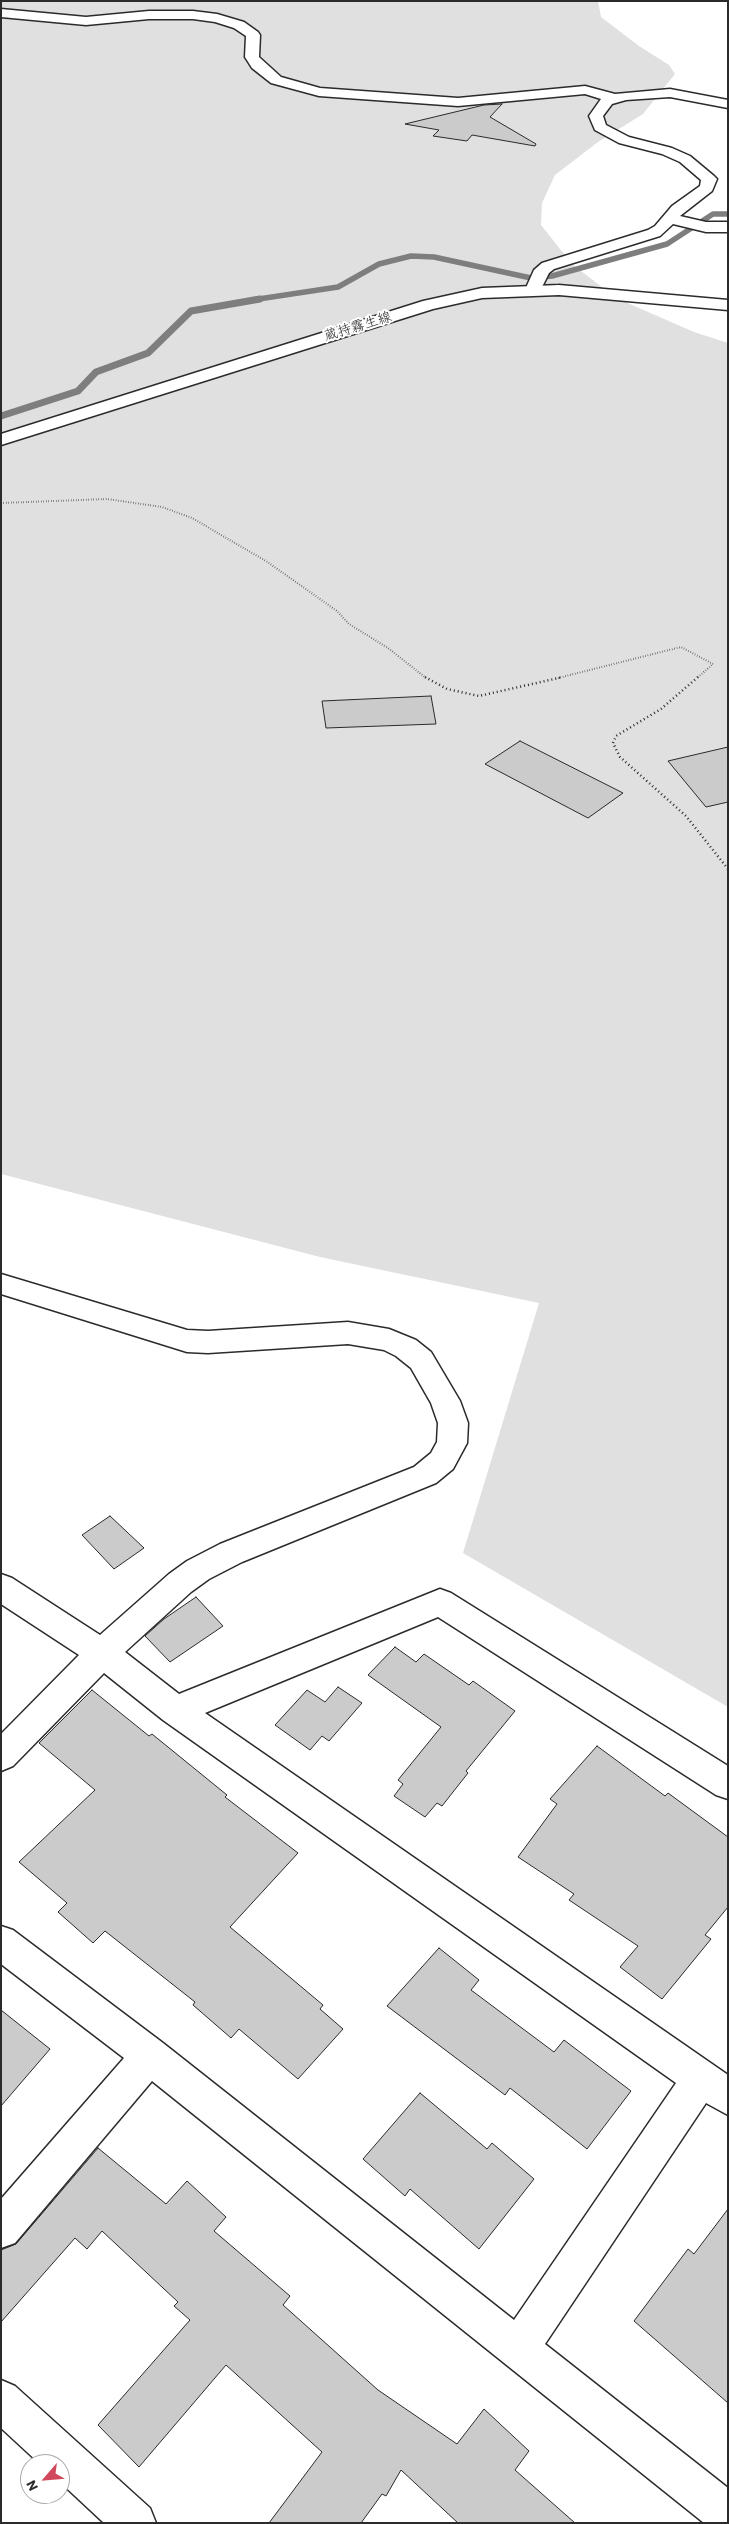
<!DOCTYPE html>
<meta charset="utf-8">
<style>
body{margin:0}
#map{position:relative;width:729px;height:2524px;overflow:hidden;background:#fff;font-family:Itim,sans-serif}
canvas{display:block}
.frame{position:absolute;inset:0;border:2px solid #2b2b2b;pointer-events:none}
.north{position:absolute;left:20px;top:2454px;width:50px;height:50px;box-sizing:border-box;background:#fff;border:1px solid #aaa;border-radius:50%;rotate:243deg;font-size:14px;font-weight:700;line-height:20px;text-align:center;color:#2b2b2b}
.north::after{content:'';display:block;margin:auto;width:18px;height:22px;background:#d1495b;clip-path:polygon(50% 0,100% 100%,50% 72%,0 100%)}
</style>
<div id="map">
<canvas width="729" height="2524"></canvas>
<div class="frame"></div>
<div class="north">N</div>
</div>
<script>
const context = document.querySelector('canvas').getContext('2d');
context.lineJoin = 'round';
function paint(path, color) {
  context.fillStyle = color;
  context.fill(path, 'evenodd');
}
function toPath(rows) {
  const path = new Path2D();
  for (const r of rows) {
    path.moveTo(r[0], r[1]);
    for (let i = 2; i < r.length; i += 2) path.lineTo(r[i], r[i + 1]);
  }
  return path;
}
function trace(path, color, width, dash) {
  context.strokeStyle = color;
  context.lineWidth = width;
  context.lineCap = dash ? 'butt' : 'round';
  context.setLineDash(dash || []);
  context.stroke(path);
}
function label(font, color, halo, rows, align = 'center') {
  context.font = font + ' Itim,"Klee One",sans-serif';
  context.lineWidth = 4;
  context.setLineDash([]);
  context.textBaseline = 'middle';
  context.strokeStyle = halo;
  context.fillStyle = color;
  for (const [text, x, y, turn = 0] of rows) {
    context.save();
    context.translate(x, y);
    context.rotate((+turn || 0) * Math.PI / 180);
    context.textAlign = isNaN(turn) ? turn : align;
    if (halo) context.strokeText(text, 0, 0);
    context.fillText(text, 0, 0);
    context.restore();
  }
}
paint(toPath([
 [1,1,598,1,601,17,639,46,669,65,675,74,643,114,598,142,555,175,542,203,541,225,572,264,616,298,694,332,728,343,728,1707,463,1553,539,1303,320,1257,1,1174]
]), '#e0e0e0');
trace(toPath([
 [252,300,338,287,379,264,411,256,434,257,531,278,552,276,667,244,713,214,728,214]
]), '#7e7e7e', 5.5);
trace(toPath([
 [1,416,78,391,96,372,148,353,191,311,260,299]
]), '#7e7e7e', 7);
const building = toPath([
 [502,104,490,117,536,144,535,146,472,135,467,141,433,136,439,130,405,124,484,105,502,104],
 [431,696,436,724,326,728,322,701,431,696],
 [520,741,623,793,588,818,485,764,520,741],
 [728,747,728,802,706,807,668,761,728,747],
 [110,1516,144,1548,114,1569,82,1535,110,1516],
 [196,1597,223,1626,170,1662,145,1636,164,1619,196,1597],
 [395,1647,416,1662,424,1654,469,1685,473,1681,515,1711,466,1771,468,1773,442,1806,437,1803,425,1817,394,1796,403,1784,398,1780,441,1727,368,1675,395,1647],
 [338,1687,362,1703,329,1741,322,1736,310,1750,275,1725,307,1690,325,1702,338,1687],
 [92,1690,149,1736,152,1734,227,1795,225,1797,298,1853,230,1927,323,2005,320,2009,343,2029,298,2079,239,2029,231,2038,193,2005,195,2002,105,1931,93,1943,58,1912,67,1903,19,1862,95,1790,39,1743,92,1690],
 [597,1746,665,1796,668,1793,728,1837,728,1907,705,1935,711,1939,662,1999,620,1967,638,1946,569,1900,574,1894,518,1857,557,1804,550,1799,597,1746],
 [439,1948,479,1980,471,1990,554,2052,564,2040,631,2091,587,2149,510,2088,505,2095,387,2006,439,1948],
 [1,2010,50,2049,1,2106,1,2010],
 [420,2093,487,2149,492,2143,534,2179,479,2249,410,2189,405,2196,363,2159,420,2093],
 [98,2148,166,2204,187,2181,226,2217,214,2231,290,2296,283,2305,378,2390,457,2444,484,2409,529,2451,515,2470,575,2523,458,2523,401,2470,386,2496,382,2494,361,2523,269,2523,322,2452,226,2365,139,2467,98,2425,190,2320,174,2306,178,2302,102,2231,87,2249,75,2238,1,2322,1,2250,16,2244,98,2148],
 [728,2209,728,2403,634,2321,688,2249,694,2254,728,2209]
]);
paint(building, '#cbcbcb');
trace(building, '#2b2b2b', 1);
const minor = toPath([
 [1,9,86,17,149,11,193,11,217,14,244,22,258,32,260,35,259,57,281,77,320,88,458,98,585,86,615,94,670,89,728,100,728,108,670,97,626,100,612,104,603,116,606,125,629,137,672,148,690,156,714,176,717,179,712,191,680,216,706,222,728,222,728,232,706,232,673,224,660,236,554,269,549,273,539,293,527,293,525,290,534,270,542,263,648,230,655,226,672,206,700,186,701,180,680,162,662,154,619,143,595,130,589,116,601,99,585,94,458,106,319,96,271,83,252,68,245,57,246,36,234,28,215,22,193,19,149,19,86,25,1,17,1,9],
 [1,1274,187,1330,208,1331,348,1322,389,1329,416,1340,431,1352,460,1401,468,1423,467,1443,453,1469,436,1483,242,1562,209,1579,191,1592,125,1652,179,1694,440,1589,451,1593,728,1766,728,1799,716,1795,438,1617,205,1713,728,2075,728,2115,706,2103,545,2344,728,2488,728,2523,704,2523,152,2081,15,2243,1,2248,1,2199,124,2058,1,1964,1,1926,13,1930,163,2043,514,2320,676,2083,163,1720,104,1673,13,1766,1,1771,1,1734,79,1655,1,1604,1,1574,12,1578,100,1635,169,1574,187,1561,220,1544,414,1467,431,1453,437,1442,438,1423,431,1403,411,1368,396,1356,384,1350,348,1344,208,1353,187,1352,1,1294,1,1274],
 [1,2380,15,2386,150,2508,156,2523,104,2523,60,2482,60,2464,40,2464,1,2428,1,2380]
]);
const major = toPath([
 [559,285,728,300,728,310,559,295,482,298,433,309,1,445,1,434,423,301,482,288,559,285]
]);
trace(minor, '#2b2b2b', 3);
trace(major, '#2b2b2b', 3);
trace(toPath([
 [1,503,107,499,162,507,192,518,266,561,337,611,349,624,388,648,426,678],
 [558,678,681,647,713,664,697,678]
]), '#2b2b2b', 2, [0.5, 2]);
trace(toPath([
 [425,677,447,689,479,696,563,677],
 [698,677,661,709,616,736,613,743,620,757,686,816,728,869]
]), '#2b2b2b', 2.5, [1, 3]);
paint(minor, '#fff');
paint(major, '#fff');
label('14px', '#2b2b2b', '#fff', [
 ["蔵持霧生線",358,327,-17]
]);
</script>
